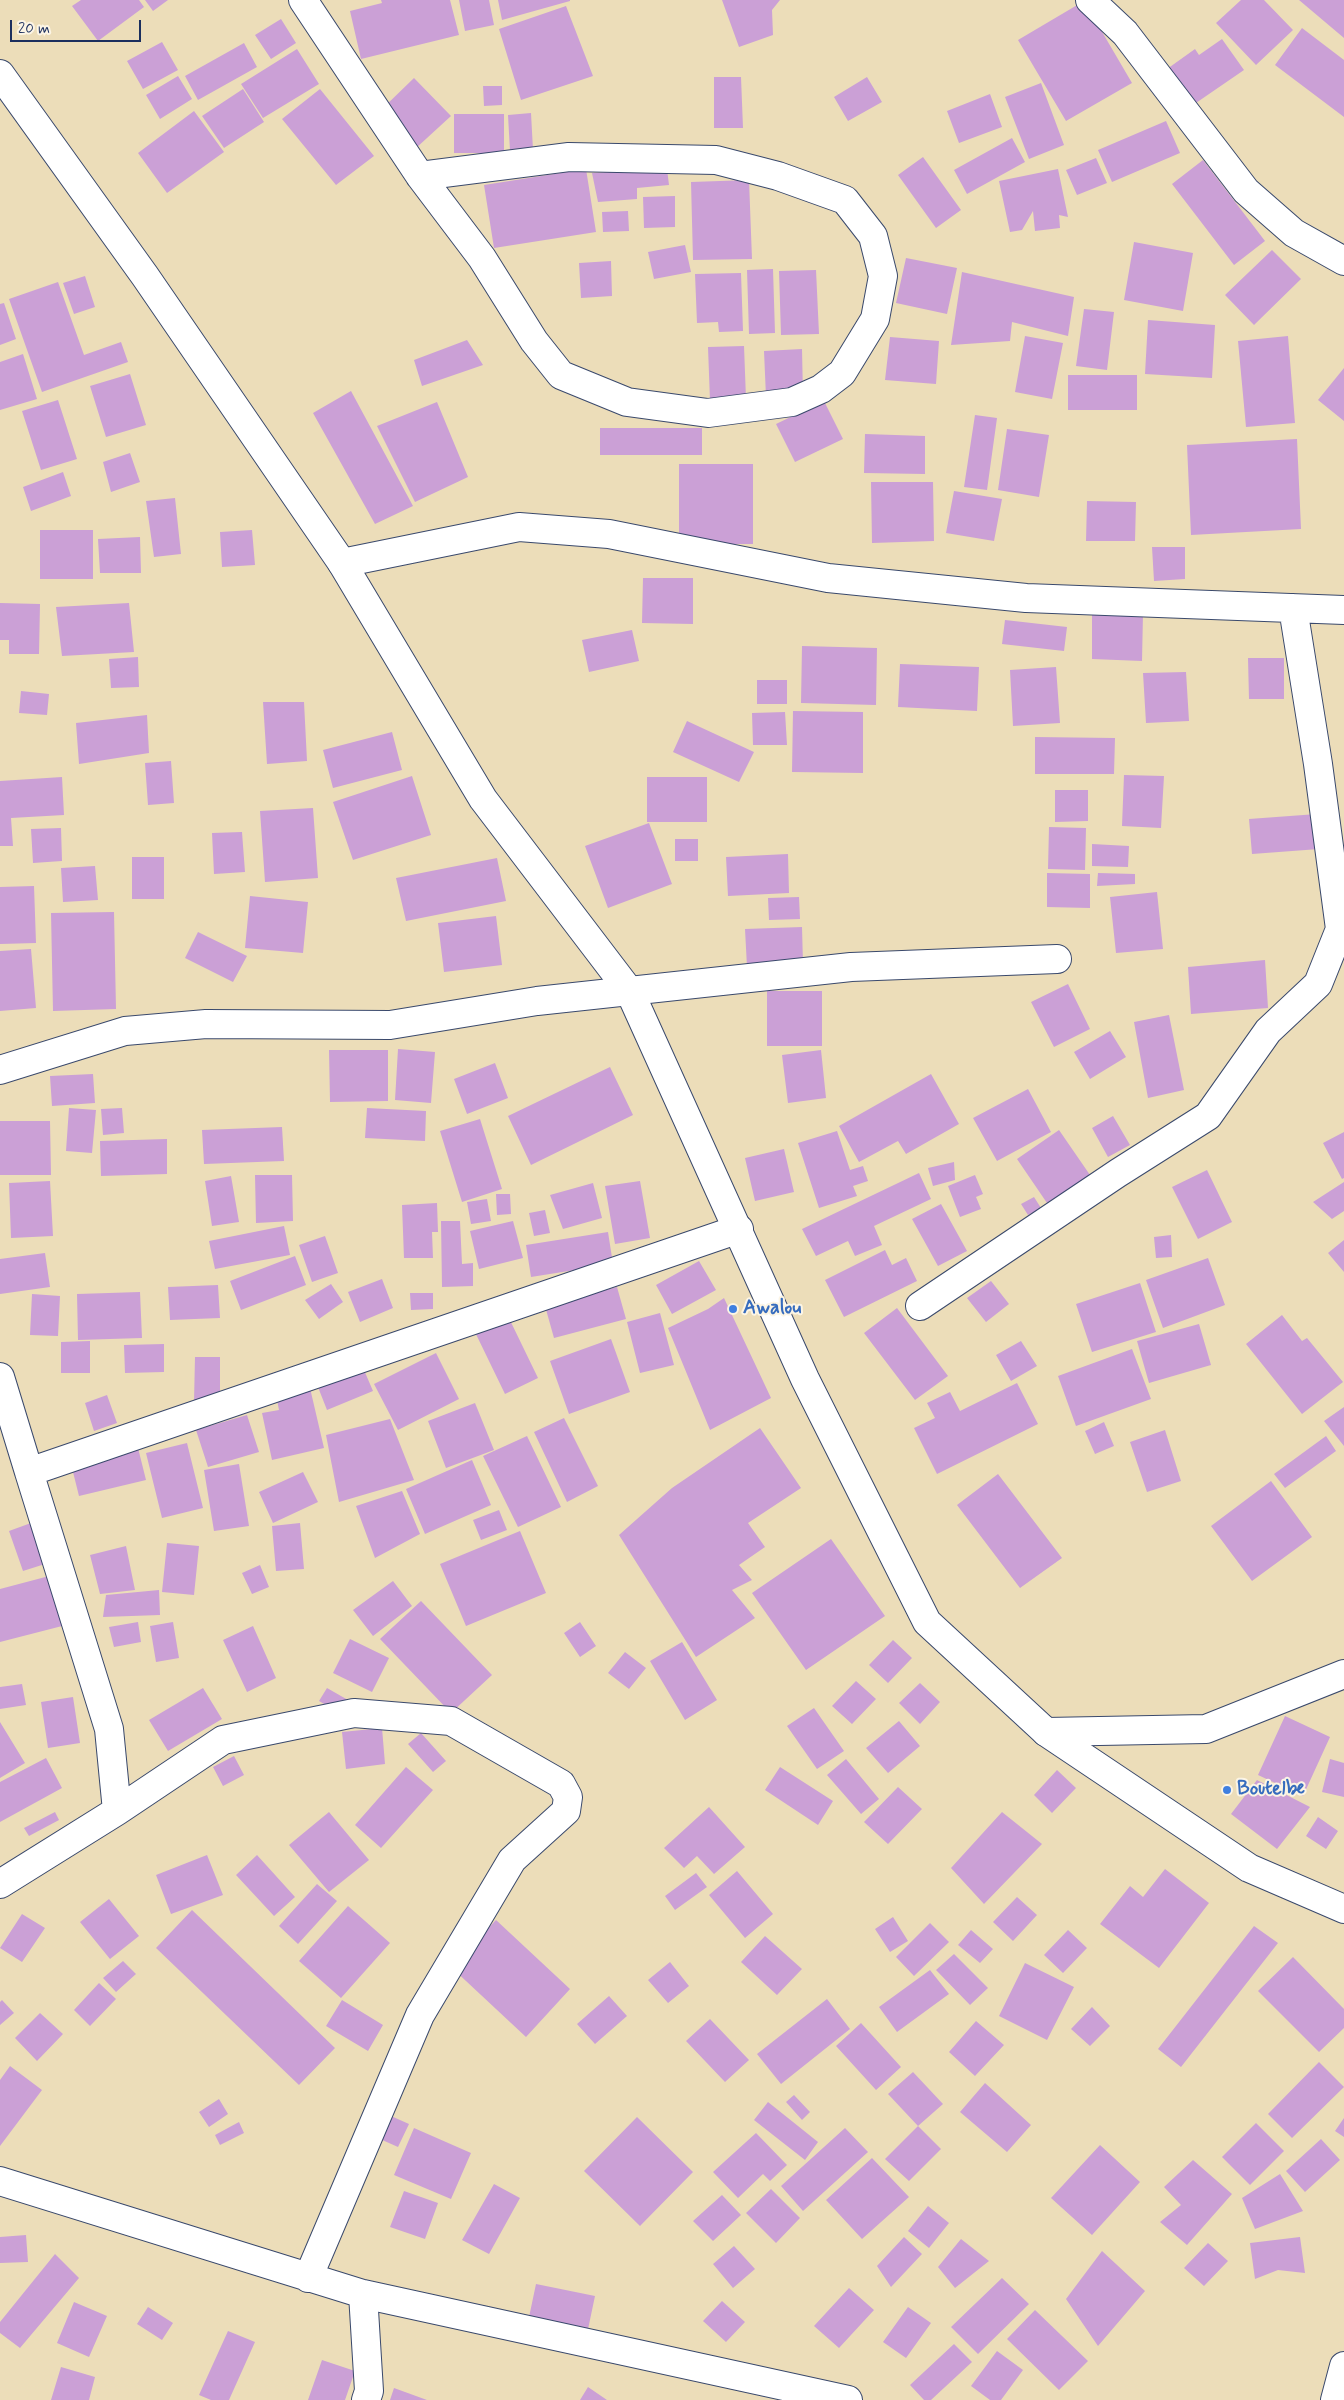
<!DOCTYPE html>
<style>
body{margin:0}
#map{position:relative;width:1344px;height:2400px;overflow:hidden;background:#ecddb9;font-family:Mynerve,sans-serif}
canvas{display:block}
.scale{position:absolute;left:10px;top:20px;width:131px;height:22px;box-sizing:border-box;border:2px solid #1b2f5e;border-top:0;padding-left:6px;font-size:15px;line-height:18px;white-space:nowrap;color:#1b2f5e;-webkit-text-stroke:4px #fcf5e5;paint-order:stroke}
</style>
<div id="map">
<canvas width="1344" height="2400"></canvas>
<div class="scale">20 m</div>
</div>
<script>
const context = document.querySelector('canvas').getContext('2d');
context.lineJoin = 'round';
function paint(path, color) {
  context.fillStyle = color;
  context.fill(path, 'evenodd');
}
function toPath(rows) {
  const path = new Path2D();
  for (const r of rows) {
    path.moveTo(r[0], r[1]);
    for (let i = 2; i < r.length; i += 2) path.lineTo(r[i], r[i + 1]);
  }
  return path;
}
function trace(path, color, width, dash) {
  context.strokeStyle = color;
  context.lineWidth = width;
  context.lineCap = dash ? 'butt' : 'round';
  context.setLineDash(dash || []);
  context.stroke(path);
}
function label(font, color, halo, rows, align = 'center') {
  context.font = font + ' Mynerve,sans-serif';
  context.lineWidth = 4;
  context.setLineDash([]);
  context.textBaseline = 'middle';
  context.strokeStyle = halo;
  context.fillStyle = color;
  for (const [text, x, y, turn = 0] of rows) {
    context.save();
    context.translate(x, y);
    context.rotate((+turn || 0) * Math.PI / 180);
    context.textAlign = isNaN(turn) ? turn : align;
    if (halo) context.strokeText(text, 0, 0);
    context.fillText(text, 0, 0);
    context.restore();
  }
}
paint(toPath([
 [81,0,139,0,144,7,98,41,72,6],
 [145,0,168,0,153,11],
 [381,0,450,0,459,35,361,59,350,11,382,3],
 [459,0,489,0,494,25,465,31],
 [498,0,570,0,570,1,502,20],
 [722,0,780,0,772,10,773,35,739,47],
 [1241,0,1264,0,1293,30,1256,65,1216,23],
 [1299,0,1344,0,1344,38],
 [1084,1,1132,83,1066,121,1018,40],
 [566,6,593,76,521,100,499,29],
 [281,19,296,43,271,59,255,35],
 [1302,28,1344,60,1344,117,1275,65],
 [1222,39,1244,70,1193,105,1167,69,1195,49,1199,55],
 [162,42,178,70,143,89,127,61],
 [244,43,257,67,198,100,185,76],
 [297,49,319,84,263,118,241,84],
 [178,76,192,99,160,119,146,95],
 [714,77,741,77,743,128,714,128],
 [867,77,882,102,848,121,834,97],
 [414,78,451,116,415,149,380,111],
 [1041,83,1064,145,1029,159,1005,97],
 [483,86,502,86,502,105,484,106],
 [243,89,264,122,224,148,202,116],
 [320,89,374,156,336,185,282,119],
 [990,94,1002,127,959,143,947,111],
 [194,111,224,152,167,193,138,153],
 [531,113,533,150,510,151,508,115],
 [454,114,504,114,504,153,454,153],
 [1166,121,1180,153,1112,182,1098,150],
 [1012,138,1025,162,967,194,954,170],
 [923,157,961,210,936,228,898,175],
 [1096,158,1107,183,1077,195,1066,170],
 [1203,160,1265,241,1234,265,1172,184],
 [586,169,596,232,494,248,484,185],
 [667,169,669,185,637,188,637,199,598,202,592,173],
 [1058,169,1068,217,1059,215,1060,228,1035,231,1033,211,1022,230,1010,232,999,181],
 [749,180,752,259,693,260,691,182],
 [675,196,675,227,644,228,643,197],
 [628,211,629,231,603,232,602,212],
 [1134,242,1193,253,1183,311,1124,300],
 [685,245,691,272,654,279,648,252],
 [1272,250,1301,279,1254,325,1225,295],
 [906,258,957,268,947,314,896,303],
 [611,261,612,296,581,298,579,263],
 [773,269,775,333,749,334,747,270],
 [816,270,819,334,781,335,779,271],
 [962,272,1074,297,1068,336,1012,322,1010,341,951,345],
 [741,273,743,331,719,332,718,322,697,323,695,274],
 [85,276,95,307,74,314,63,283],
 [58,282,84,355,121,342,128,362,42,392,9,299],
 [4,303,16,339,0,345,0,304],
 [1084,309,1114,312,1107,370,1076,366],
 [1148,320,1215,325,1212,378,1145,374],
 [1025,336,1063,343,1052,399,1015,392],
 [1288,336,1295,423,1246,427,1238,341],
 [890,337,939,341,936,384,885,380],
 [467,340,483,365,422,386,414,360],
 [744,346,746,399,710,401,708,347],
 [802,349,803,396,766,397,764,351],
 [23,354,37,399,0,410,0,362],
 [1344,368,1344,421,1318,400],
 [130,374,146,425,106,437,90,386],
 [1068,375,1137,375,1137,410,1068,410],
 [351,391,413,506,375,524,313,413],
 [58,400,77,459,41,470,22,411],
 [824,401,843,439,795,462,776,424],
 [437,402,468,477,415,502,377,426],
 [975,415,997,418,987,490,964,487],
 [600,428,702,428,702,455,600,455],
 [1007,429,1049,435,1039,497,998,490],
 [865,434,925,436,925,474,864,473],
 [1297,439,1301,529,1191,535,1187,445],
 [130,453,140,482,111,492,103,462],
 [679,464,753,464,753,544,679,544],
 [63,472,71,496,31,511,23,487],
 [871,482,933,482,934,541,872,543],
 [954,491,1002,499,994,541,946,533],
 [175,498,181,554,154,557,146,501],
 [1087,501,1136,502,1135,541,1086,541],
 [40,530,93,530,93,579,40,579],
 [252,530,255,565,222,567,220,532],
 [140,537,141,573,100,573,98,539],
 [1152,547,1185,547,1185,579,1154,581],
 [643,578,693,578,693,624,642,623],
 [0,603,40,604,39,654,9,654,9,640,0,640],
 [129,603,134,652,62,656,56,607],
 [1143,613,1142,661,1092,659,1092,614],
 [1005,620,1067,627,1064,651,1002,644],
 [632,630,639,661,589,672,582,640],
 [802,646,877,648,876,705,801,703],
 [138,657,139,687,111,688,109,659],
 [1248,658,1284,658,1284,699,1249,699],
 [900,664,979,667,977,711,898,707],
 [1056,667,1060,723,1013,726,1010,670],
 [1186,672,1189,721,1146,723,1143,673],
 [757,680,787,680,787,704,757,704],
 [21,691,49,694,47,715,19,713],
 [263,702,304,702,307,761,267,764],
 [793,711,863,712,863,773,792,772],
 [785,712,787,745,753,745,752,713],
 [147,715,149,753,79,764,76,723],
 [687,721,754,752,739,782,673,752],
 [392,732,402,770,333,788,323,750],
 [1035,737,1115,738,1114,774,1035,774],
 [171,761,174,803,148,805,145,763],
 [1124,775,1164,776,1161,828,1122,826],
 [412,776,431,835,353,860,333,802],
 [62,777,64,815,11,818,13,846,0,846,0,781],
 [647,777,707,777,707,822,647,822],
 [1055,790,1088,790,1088,821,1055,822],
 [313,808,318,878,265,882,260,811],
 [1317,814,1319,849,1252,854,1249,819],
 [649,823,672,884,608,908,585,846],
 [1049,827,1086,828,1085,870,1048,869],
 [61,828,62,861,33,863,31,829],
 [242,832,245,872,214,874,212,833],
 [675,839,698,839,698,861,675,861],
 [1092,844,1129,846,1128,867,1092,866],
 [788,854,789,893,728,896,726,857],
 [132,857,164,857,164,899,132,899],
 [497,858,506,901,406,921,396,878],
 [95,866,98,900,63,902,61,868],
 [1047,873,1090,874,1090,908,1047,907],
 [1098,873,1135,874,1135,884,1097,886],
 [34,886,36,943,0,944,0,887],
 [1157,892,1163,949,1116,953,1110,897],
 [250,896,308,902,303,953,245,948],
 [799,897,800,919,769,920,768,898],
 [114,912,116,1009,53,1011,51,913],
 [496,916,502,965,444,972,438,923],
 [802,927,803,964,747,967,745,929],
 [198,932,247,956,233,982,185,958],
 [31,949,36,1008,0,1011,0,951],
 [1265,960,1268,1008,1191,1014,1188,967],
 [1068,984,1090,1029,1054,1047,1031,1002],
 [767,991,822,991,822,1046,767,1046],
 [1169,1015,1184,1090,1148,1098,1134,1022],
 [1110,1031,1126,1057,1090,1079,1074,1052],
 [398,1049,435,1052,431,1103,395,1100],
 [329,1050,388,1050,388,1101,330,1102],
 [821,1050,826,1098,788,1103,782,1055],
 [495,1063,508,1098,467,1114,454,1079],
 [610,1067,633,1115,531,1165,508,1116],
 [93,1074,95,1103,52,1106,50,1076],
 [931,1074,959,1124,906,1154,898,1141,859,1162,839,1126],
 [1028,1089,1051,1132,997,1161,973,1118],
 [69,1108,96,1110,92,1153,66,1151],
 [122,1108,124,1133,103,1135,101,1109],
 [367,1108,426,1111,425,1141,365,1138],
 [1113,1116,1130,1145,1108,1157,1092,1128],
 [480,1119,502,1189,462,1202,440,1131],
 [0,1121,50,1121,51,1175,0,1175],
 [282,1127,284,1161,204,1164,202,1130],
 [1059,1130,1090,1175,1047,1203,1017,1159],
 [837,1131,850,1170,863,1166,868,1181,853,1186,857,1196,819,1208,798,1143],
 [1344,1132,1344,1178,1342,1179,1323,1143],
 [167,1139,167,1174,101,1176,100,1141],
 [784,1149,794,1192,755,1201,745,1158],
 [954,1162,955,1180,933,1186,928,1168],
 [1207,1170,1232,1222,1198,1239,1172,1187],
 [919,1173,931,1199,874,1226,882,1245,855,1256,848,1241,816,1256,802,1229],
 [255,1175,292,1175,293,1221,256,1223],
 [975,1175,983,1194,976,1197,981,1209,960,1217,948,1186],
 [231,1176,239,1222,212,1226,205,1181],
 [50,1181,53,1236,11,1238,9,1183],
 [640,1181,650,1238,615,1244,605,1186],
 [1344,1182,1344,1211,1332,1219,1313,1202],
 [593,1183,602,1218,563,1229,550,1195],
 [496,1194,510,1194,511,1214,497,1215],
 [1034,1197,1041,1208,1028,1215,1021,1204],
 [487,1199,491,1221,471,1224,467,1202],
 [437,1203,438,1232,432,1232,433,1258,404,1258,402,1205],
 [941,1204,967,1251,938,1266,912,1219],
 [545,1210,550,1233,534,1236,529,1213],
 [441,1221,460,1221,462,1264,473,1263,473,1286,442,1287],
 [513,1221,523,1258,479,1269,470,1231],
 [284,1226,290,1255,215,1269,209,1241],
 [608,1232,613,1264,531,1277,526,1245],
 [1171,1235,1172,1257,1156,1258,1154,1237],
 [325,1236,338,1273,312,1282,299,1245],
 [1344,1240,1344,1272,1328,1253],
 [885,1250,892,1265,906,1258,917,1281,844,1317,825,1280],
 [45,1253,50,1287,0,1294,0,1259],
 [295,1256,306,1285,241,1310,230,1281],
 [1208,1258,1225,1305,1163,1328,1146,1280],
 [699,1261,716,1290,672,1314,656,1285],
 [382,1279,393,1308,360,1322,348,1292],
 [991,1281,1009,1304,986,1322,967,1298],
 [1140,1283,1156,1332,1092,1352,1076,1304],
 [331,1284,343,1302,319,1319,305,1300],
 [218,1285,220,1318,170,1320,168,1287],
 [617,1287,626,1319,554,1338,545,1306],
 [140,1292,142,1338,78,1340,77,1294],
 [410,1293,433,1293,433,1309,411,1310],
 [32,1294,60,1296,58,1336,30,1335],
 [724,1298,771,1398,710,1430,668,1328,708,1309],
 [897,1308,948,1376,915,1400,864,1333],
 [506,1312,538,1378,505,1394,473,1328],
 [660,1313,674,1365,640,1373,627,1322],
 [1282,1315,1302,1341,1307,1338,1343,1382,1302,1414,1246,1344],
 [1199,1324,1211,1365,1149,1383,1137,1341],
 [611,1339,630,1392,569,1414,550,1361],
 [90,1341,90,1373,61,1373,61,1342],
 [1021,1341,1037,1366,1011,1381,996,1355],
 [164,1344,164,1372,125,1373,124,1345],
 [1132,1349,1151,1399,1076,1426,1058,1376],
 [436,1353,459,1399,398,1430,374,1384],
 [195,1357,220,1357,220,1403,194,1402],
 [361,1363,373,1391,327,1410,316,1382],
 [1017,1383,1038,1424,937,1474,914,1428,935,1418,927,1403,950,1392,960,1411],
 [310,1388,324,1448,272,1460,262,1413,279,1410,276,1395],
 [107,1395,117,1423,94,1431,85,1403],
 [475,1403,494,1450,446,1468,428,1421],
 [1344,1407,1344,1446,1324,1421],
 [247,1415,259,1452,208,1467,196,1430],
 [564,1418,598,1486,567,1502,534,1432],
 [390,1419,414,1480,339,1502,326,1435],
 [1104,1422,1114,1446,1095,1454,1085,1431],
 [760,1428,801,1488,748,1523,765,1547,739,1565,752,1580,732,1590,755,1618,696,1657,619,1535,672,1488],
 [1165,1430,1181,1481,1147,1492,1130,1442],
 [527,1436,561,1507,518,1527,483,1456],
 [1326,1436,1336,1451,1285,1488,1274,1474],
 [187,1443,203,1508,162,1518,146,1453],
 [138,1448,146,1480,79,1496,71,1464],
 [472,1460,491,1505,425,1534,406,1489],
 [239,1464,249,1526,214,1531,204,1470],
 [303,1472,318,1502,273,1523,259,1492],
 [998,1474,1062,1558,1020,1588,957,1505],
 [1271,1481,1312,1537,1252,1581,1211,1526],
 [402,1491,420,1534,375,1558,356,1506],
 [499,1510,507,1530,481,1540,473,1520],
 [31,1523,45,1564,23,1571,9,1531],
 [300,1523,304,1569,276,1571,272,1526],
 [520,1531,546,1593,466,1626,440,1564],
 [831,1539,885,1616,806,1670,752,1593],
 [167,1543,199,1546,194,1595,162,1592],
 [126,1546,135,1590,100,1594,90,1555],
 [260,1565,269,1587,252,1594,242,1573],
 [53,1575,66,1625,0,1642,0,1589],
 [393,1581,412,1606,373,1636,353,1610],
 [159,1590,160,1615,103,1617,106,1595],
 [421,1601,492,1675,451,1713,380,1639],
 [138,1622,141,1642,114,1647,109,1627],
 [173,1622,179,1658,156,1662,150,1626],
 [580,1622,596,1646,580,1657,564,1633],
 [253,1626,276,1678,247,1692,223,1640],
 [350,1639,389,1658,372,1692,333,1673],
 [893,1640,912,1658,888,1683,869,1665],
 [682,1642,717,1700,685,1720,650,1661],
 [625,1652,646,1668,629,1689,608,1673],
 [856,1681,876,1699,852,1724,832,1706],
 [920,1683,940,1702,920,1724,899,1703],
 [22,1684,26,1705,0,1709,0,1687],
 [203,1688,222,1719,168,1751,149,1720],
 [327,1688,348,1700,340,1713,319,1701],
 [73,1697,80,1743,48,1748,41,1702],
 [814,1708,844,1751,817,1769,787,1726],
 [1285,1716,1330,1737,1303,1796,1258,1775],
 [899,1721,920,1746,888,1773,866,1748],
 [0,1722,25,1763,0,1778],
 [382,1728,385,1764,346,1769,342,1732],
 [421,1733,446,1761,433,1772,408,1744],
 [234,1756,244,1775,223,1786,213,1767],
 [46,1758,62,1788,0,1822,0,1782],
 [846,1759,879,1799,861,1814,827,1775],
 [1330,1759,1344,1763,1344,1797,1322,1792],
 [406,1767,433,1790,381,1848,355,1825],
 [780,1767,833,1801,818,1825,765,1790],
 [1057,1770,1076,1788,1052,1813,1034,1795],
 [1257,1780,1310,1807,1277,1849,1231,1814],
 [898,1787,922,1809,888,1844,864,1822],
 [709,1807,745,1847,714,1874,697,1856,684,1868,664,1848],
 [55,1812,59,1820,29,1836,24,1828],
 [329,1812,369,1860,329,1892,289,1845],
 [1002,1812,1042,1844,984,1904,951,1868],
 [1318,1817,1338,1831,1326,1849,1306,1836],
 [207,1855,223,1895,171,1914,156,1875],
 [257,1855,295,1897,274,1916,236,1875],
 [1165,1869,1209,1903,1159,1968,1100,1924,1130,1886,1143,1897],
 [737,1871,773,1914,745,1938,709,1895],
 [696,1873,707,1887,675,1910,665,1896],
 [317,1884,337,1901,298,1944,279,1926],
 [1017,1897,1037,1915,1013,1941,993,1922],
 [109,1899,139,1936,110,1959,80,1922],
 [348,1906,390,1943,341,1998,299,1961],
 [192,1910,335,2048,299,2085,156,1948],
 [22,1914,45,1928,22,1962,0,1948],
 [893,1917,908,1941,890,1952,875,1929],
 [496,1920,570,1989,526,2037,451,1967],
 [930,1923,949,1942,914,1976,896,1957],
 [1254,1926,1278,1943,1181,2067,1158,2049],
 [971,1930,993,1949,980,1963,958,1945],
 [1068,1930,1087,1948,1063,1973,1044,1955],
 [765,1936,802,1969,777,1995,741,1962],
 [954,1954,988,1988,970,2005,936,1970],
 [1293,1957,1344,2009,1344,2028,1319,2052,1258,1991],
 [123,1961,136,1974,116,1992,103,1978],
 [670,1962,689,1986,668,2003,648,1980],
 [1025,1963,1074,1987,1047,2040,999,2016],
 [930,1970,949,1994,897,2032,879,2007],
 [99,1983,116,1999,90,2026,74,2010],
 [609,1996,627,2016,595,2044,577,2024],
 [827,1999,850,2029,781,2084,757,2054],
 [2,2000,14,2013,0,2025,0,2002],
 [342,2000,383,2025,368,2051,326,2026],
 [1092,2007,1110,2026,1090,2046,1071,2029],
 [40,2013,63,2034,37,2061,15,2038],
 [710,2019,749,2060,725,2082,686,2041],
 [976,2021,1004,2045,975,2076,949,2052],
 [861,2023,901,2067,876,2090,836,2046],
 [1319,2062,1344,2087,1292,2138,1268,2114],
 [10,2066,42,2090,0,2146,0,2080],
 [913,2072,943,2104,918,2126,941,2149,909,2181,885,2159,918,2126,888,2094],
 [985,2083,1031,2125,1007,2152,960,2112],
 [794,2095,810,2112,802,2120,786,2102],
 [219,2099,228,2114,209,2127,199,2112],
 [768,2102,818,2142,805,2160,754,2120],
 [391,2116,409,2124,398,2147,380,2139],
 [637,2117,693,2172,640,2226,584,2171],
 [1344,2118,1344,2137,1335,2131],
 [239,2122,244,2133,220,2145,215,2135],
 [1256,2123,1284,2151,1250,2185,1222,2157],
 [414,2128,471,2153,451,2199,394,2175],
 [845,2128,868,2152,803,2211,781,2186],
 [756,2133,787,2165,770,2181,763,2174,738,2198,713,2172],
 [1321,2139,1340,2160,1305,2192,1286,2171],
 [1100,2145,1140,2182,1092,2235,1051,2198],
 [872,2158,909,2197,862,2239,826,2200],
 [1193,2160,1232,2194,1187,2245,1160,2222,1181,2205,1164,2187],
 [1280,2174,1303,2211,1255,2229,1242,2198],
 [494,2184,520,2198,489,2254,462,2240],
 [771,2189,800,2218,776,2243,746,2213],
 [404,2191,438,2203,425,2239,390,2227],
 [722,2195,741,2215,713,2241,693,2221],
 [928,2206,949,2223,929,2248,908,2231],
 [26,2235,28,2262,0,2263,0,2237],
 [904,2237,922,2254,891,2287,877,2266],
 [1300,2237,1305,2273,1278,2270,1255,2279,1250,2243],
 [961,2239,989,2261,955,2288,938,2267],
 [1208,2243,1228,2261,1204,2286,1184,2268],
 [734,2246,755,2269,733,2288,713,2264],
 [1102,2251,1145,2291,1098,2346,1066,2299],
 [55,2254,79,2278,20,2348,0,2333,0,2322],
 [1002,2278,1029,2304,978,2354,951,2327],
 [536,2284,595,2296,587,2334,528,2322],
 [849,2288,874,2310,839,2348,814,2326],
 [722,2301,745,2322,726,2342,703,2321],
 [74,2302,107,2316,89,2357,57,2343],
 [148,2307,173,2323,162,2340,137,2324],
 [908,2307,931,2323,906,2358,883,2342],
 [1035,2310,1088,2361,1059,2390,1007,2339],
 [228,2331,255,2342,229,2400,211,2400,199,2395],
 [954,2344,972,2362,931,2400,924,2400,910,2385],
 [997,2351,1023,2370,1001,2400,990,2400,971,2386],
 [322,2360,355,2371,345,2400,308,2400],
 [61,2367,95,2377,89,2400,51,2400],
 [588,2387,607,2400,580,2400],
 [394,2388,427,2400,390,2400]
]), '#cba0d6');
const street = toPath([
 [303,0,420,176,482,258,534,341,561,375,627,402,708,413,792,402,821,389,842,373,875,319,883,276,873,236,845,200,778,176,716,160,569,157,420,176],
 [1090,0,1125,33,1246,191,1294,233,1344,261],
 [342,563,519,527,609,534,828,578,1026,598,1344,610],
 [0,1070,125,1031,206,1024,390,1025,537,1001,851,967,1057,959],
 [920,1306,1118,1173,1208,1116,1268,1031,1318,984,1340,929,1318,764,1293,608],
 [0,1377,29,1472],
 [1046,1732,1249,1868,1344,1909],
 [117,1811,223,1740,354,1713,451,1721,561,1784,568,1797,566,1811,512,1860,420,2015,308,2278],
 [0,1884,117,1811,109,1729,29,1472,739,1229],
 [0,2181,363,2294,848,2400],
 [363,2294,369,2391,366,2400],
 [1335,2400,1344,2366]
]);
const secondary = toPath([
 [0,74,145,276,342,563,483,799,630,992,805,1379,927,1622,1046,1732,1206,1729,1344,1674]
]);
trace(street, '#3a496c', 30);
trace(secondary, '#3a496c', 30);
trace(street, '#fff', 28);
trace(secondary, '#fff', 28);
for (const [x, y, r, color] of [
 [733,1309,5,"#3f7fe0"],
 [1227,1790,5,"#3f7fe0"]
]) {
  const dot = new Path2D();
  dot.arc(x, y, r, 0, 2 * Math.PI);
  context.fillStyle = color;
  context.fill(dot);
  trace(dot, '#fcf5e5', 2);
}
label('bold 20px', '#366cbe', '#fcf5e5', [
 ["Awalou",743,1309],
 ["Boutelbe",1237,1790]
], 'left');
</script>
